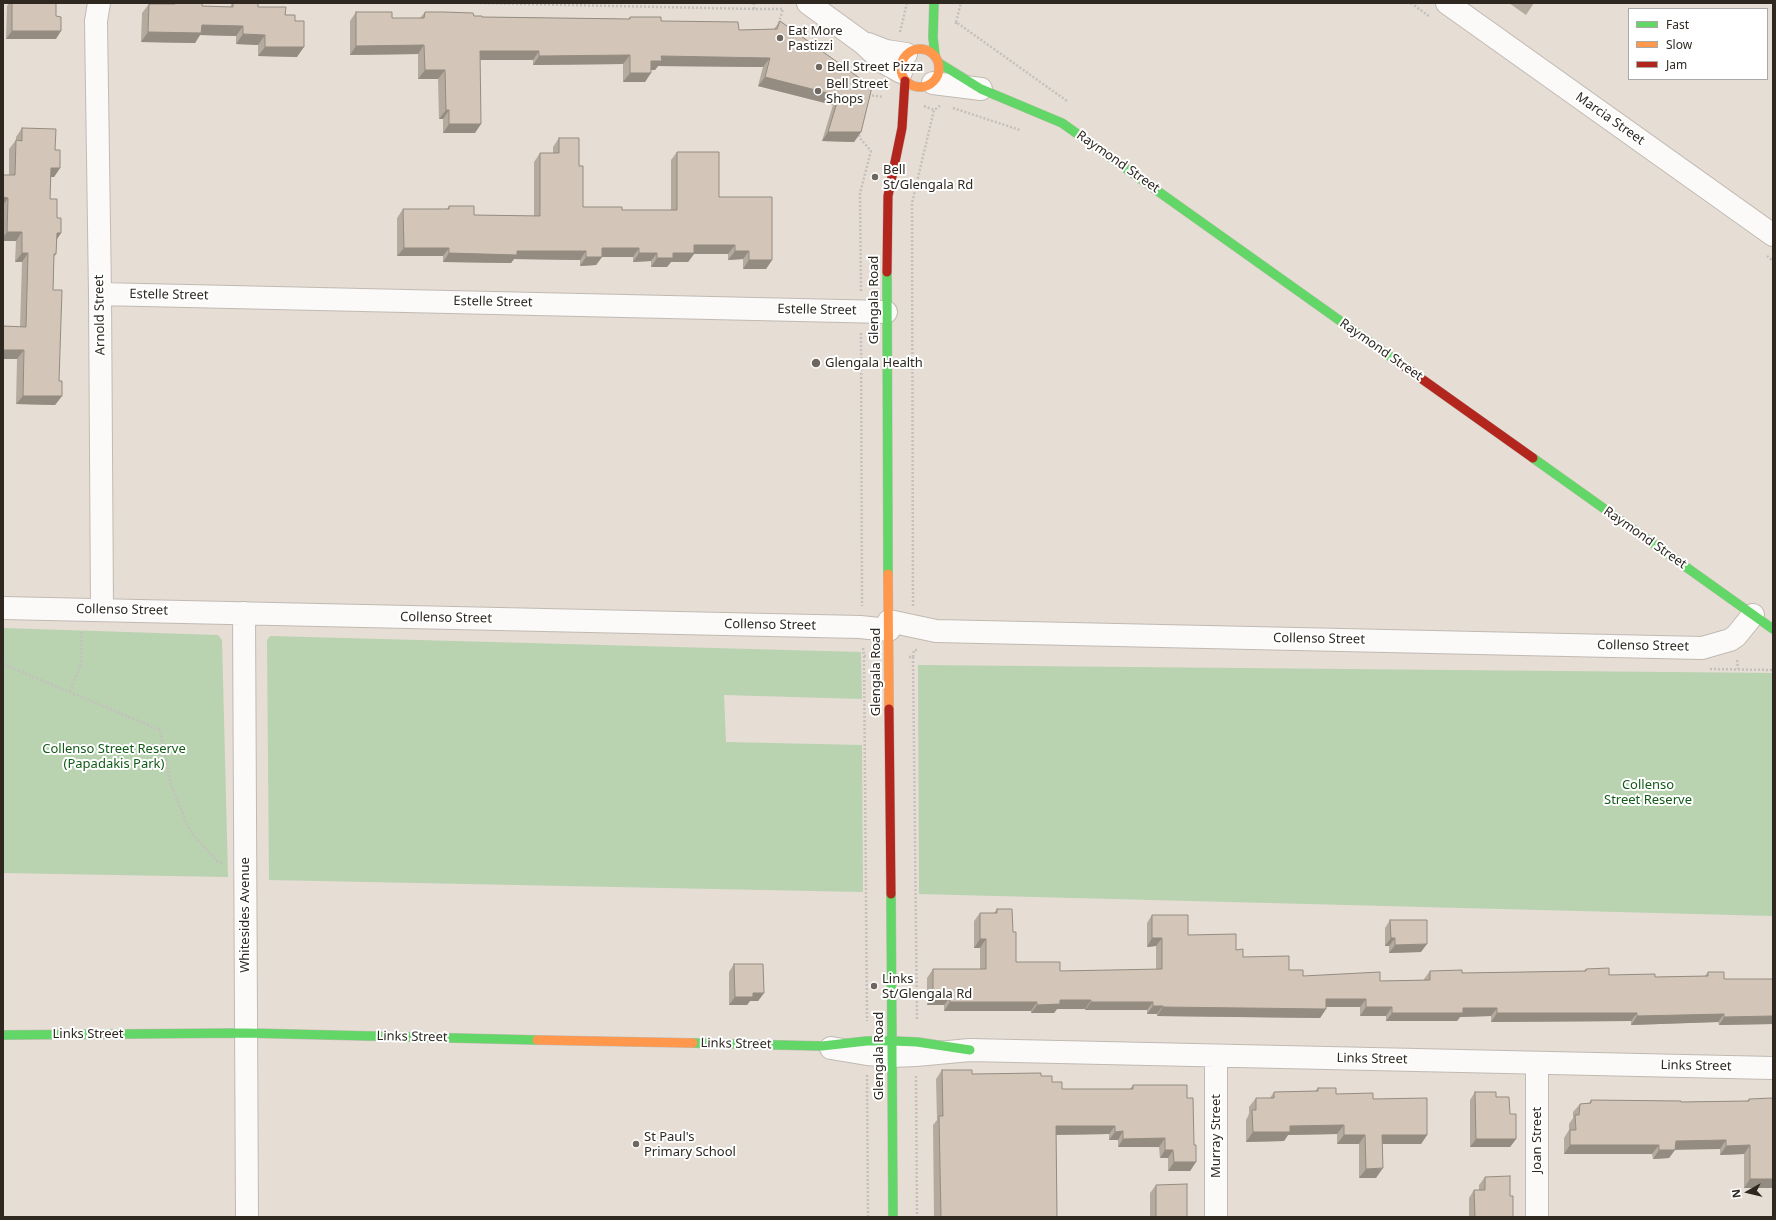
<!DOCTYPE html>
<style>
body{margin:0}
#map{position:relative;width:1776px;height:1220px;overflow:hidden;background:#e6ddd4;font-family:"Noto Sans",sans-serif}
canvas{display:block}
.frame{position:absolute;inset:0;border:4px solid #2e2821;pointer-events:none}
.legend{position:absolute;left:1628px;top:8px;width:140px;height:72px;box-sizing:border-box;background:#fff;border:1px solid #aba9a6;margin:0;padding:5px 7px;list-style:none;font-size:12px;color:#2e2821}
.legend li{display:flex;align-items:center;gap:8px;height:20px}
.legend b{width:20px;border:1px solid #aba9a6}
.north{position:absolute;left:1728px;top:1172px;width:40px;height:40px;-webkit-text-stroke:3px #fff;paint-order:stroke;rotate:262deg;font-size:11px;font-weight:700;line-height:16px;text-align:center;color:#2e2821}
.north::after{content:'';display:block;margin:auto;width:14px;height:18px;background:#2e2821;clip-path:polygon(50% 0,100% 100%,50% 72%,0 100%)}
</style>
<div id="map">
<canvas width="1776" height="1220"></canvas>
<div class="frame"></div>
<ul class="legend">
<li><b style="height:5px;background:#63d668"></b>Fast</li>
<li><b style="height:5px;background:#ff974d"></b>Slow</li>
<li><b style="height:5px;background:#b3261e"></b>Jam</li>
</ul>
<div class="north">N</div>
</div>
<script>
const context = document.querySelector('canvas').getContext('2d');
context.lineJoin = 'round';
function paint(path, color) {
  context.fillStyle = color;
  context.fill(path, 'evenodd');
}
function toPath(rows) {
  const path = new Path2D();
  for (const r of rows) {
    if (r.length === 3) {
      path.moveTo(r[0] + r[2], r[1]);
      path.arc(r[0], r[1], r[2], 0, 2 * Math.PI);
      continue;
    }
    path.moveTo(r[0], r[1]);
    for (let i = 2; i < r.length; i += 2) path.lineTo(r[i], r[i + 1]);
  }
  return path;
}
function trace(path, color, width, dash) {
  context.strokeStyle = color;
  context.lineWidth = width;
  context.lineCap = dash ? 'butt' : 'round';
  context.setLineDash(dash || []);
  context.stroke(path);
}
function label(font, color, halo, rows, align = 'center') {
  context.font = font + ' "Noto Sans",sans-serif';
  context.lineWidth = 4;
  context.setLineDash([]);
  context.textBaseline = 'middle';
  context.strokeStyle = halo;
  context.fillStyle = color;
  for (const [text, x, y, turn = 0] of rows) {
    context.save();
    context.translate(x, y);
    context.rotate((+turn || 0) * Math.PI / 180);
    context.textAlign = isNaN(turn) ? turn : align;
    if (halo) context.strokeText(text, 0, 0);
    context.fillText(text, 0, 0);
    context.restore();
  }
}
paint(toPath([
 [3,628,218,635,222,640,228,877,3,873],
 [270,636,861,652,862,699,724,695,726,742,862,745,863,892,269,880,267,640],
 [918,665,1773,673,1773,916,919,894]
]), '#b9d2b0');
const street = toPath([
 [99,3,96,21,100,294,102,609],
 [808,3,863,43,883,62,901,72],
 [1447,3,1773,235],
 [868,44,886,51,906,54],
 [933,83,981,89],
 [100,294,886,312],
 [3,608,860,627,889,630],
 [244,613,247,1217],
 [889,621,936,631,1702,648,1730,640,1736,636,1753,615],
 [831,1048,867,1054,892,1056,916,1055,970,1050,1773,1068],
 [1216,1056,1216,1217],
 [1537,1063,1537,1217]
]);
const fast = toPath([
 [934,3,933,37,935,56],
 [939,63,981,89,1062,123,1398,362],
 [887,272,888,574],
 [1533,458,1773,629],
 [891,894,893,1217],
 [3,1035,246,1033,537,1040],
 [693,1043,822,1046,867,1041,892,1041,917,1042,970,1050]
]);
const slow = toPath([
 [920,68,19],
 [888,574,889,709],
 [537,1040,693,1043]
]);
const jam = toPath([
 [887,272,888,196,902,128,905,81],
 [1398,362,1533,458],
 [889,709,891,894]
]);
trace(street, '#c1bab3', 24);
trace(fast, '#c1bab3', 10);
trace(slow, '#c1bab3', 10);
trace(jam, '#c1bab3', 10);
trace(toPath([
 [476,3,754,9],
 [754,3,754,9,783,9,778,25],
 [1411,3,1430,17],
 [956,22,961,3],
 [956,24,956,22,1067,101],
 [900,32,907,3],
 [868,95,883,97],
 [924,106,934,110],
 [953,108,1020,130],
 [860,131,859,137,871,151,860,193,861,292],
 [1767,256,1773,261],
 [861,333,862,606],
 [913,606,912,203,934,110,941,105],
 [863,648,864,656,868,656],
 [864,656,867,1021],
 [909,657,913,657,914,650,919,650],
 [913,657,917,1021],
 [1737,660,1738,669],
 [3,664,160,730,170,782,190,831,217,861,224,864],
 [1710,669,1773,670],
 [70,692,81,664,81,630],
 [867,1075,868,1217],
 [916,1076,917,1217]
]), '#c4c0bd', 2.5, [2, 2]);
trace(street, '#fbfaf9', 22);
trace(fast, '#63d668', 9);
trace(slow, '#ff974d', 9);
trace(jam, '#b3261e', 9);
paint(toPath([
 [9,3,56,3,56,39,6,39,7,6],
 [168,3,202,3,202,6,230,7,232,3,258,3,258,7,285,15,295,21,297,57,258,56,258,45,236,44,236,36,200,35,195,43,141,42,142,13,149,4,168,4],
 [1509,3,1534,3,1526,15],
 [356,12,392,18,420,18,425,12,474,16,482,17,628,19,630,17,739,30,774,29,780,21,872,87,861,132,854,142,822,141,833,105,758,86,763,67,658,66,655,70,651,70,645,82,623,82,623,64,533,65,533,60,480,60,475,133,443,133,443,119,439,119,438,79,418,79,418,54,350,55,350,21],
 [22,128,55,150,60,168,54,177,51,177,50,199,57,218,61,233,57,239,56,254,54,257,53,290,59,381,62,396,55,405,16,404,17,359,3,359,3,326,20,327,22,262,15,262,16,241,3,241,3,175,9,175,9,149,16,140,16,137],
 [559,138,579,166,583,207,622,210,671,210,671,160,677,152,719,197,772,260,766,269,743,269,743,259,728,260,728,254,694,254,688,262,671,262,667,267,651,267,651,261,633,262,633,257,602,257,596,265,580,266,580,260,514,259,511,263,443,262,443,256,397,256,397,218,403,209,447,209,449,206,474,215,534,216,534,162,540,153,553,153,553,147],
 [997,909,1013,932,1016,962,1060,971,1156,970,1156,946,1147,947,1147,923,1152,915,1188,935,1236,950,1243,957,1289,970,1303,976,1380,981,1424,980,1424,979,1430,971,1462,973,1584,971,1586,969,1609,975,1655,977,1705,976,1708,972,1724,979,1773,979,1773,1024,1719,1025,1718,1022,1631,1025,1631,1021,1491,1022,1491,1016,1460,1017,1457,1021,1386,1021,1386,1016,1360,1016,1360,1007,1326,1007,1326,1009,1320,1018,1157,1016,1157,1014,1147,1014,1147,1010,1085,1010,1085,1009,1057,1009,1054,1013,1031,1013,1031,1011,944,1011,944,1005,927,1005,927,978,933,969,980,969,980,948,974,948,974,921,980,913,994,913],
 [1390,920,1421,952,1389,953,1389,946,1385,946,1385,928],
 [734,964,764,993,758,1001,750,1001,747,1005,729,1005,729,972],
 [942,1070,972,1074,1041,1076,1052,1082,1062,1089,1130,1089,1133,1085,1187,1098,1196,1162,1190,1171,1168,1171,1168,1158,1160,1158,1159,1147,1118,1147,1118,1140,1109,1140,1109,1134,1056,1135,1057,1217,934,1217,933,1125,937,1120,936,1079],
 [1318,1088,1336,1094,1373,1099,1427,1135,1421,1144,1382,1144,1376,1178,1359,1178,1359,1144,1337,1144,1337,1134,1288,1135,1284,1141,1246,1142,1246,1120,1249,1114,1249,1107,1256,1098,1270,1098,1274,1092,1315,1091],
 [1475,1092,1496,1097,1510,1114,1516,1139,1510,1147,1470,1147,1470,1100],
 [1749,1099,1773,1188,1744,1188,1744,1154,1720,1155,1720,1149,1675,1149,1669,1158,1653,1159,1652,1154,1564,1154,1564,1138,1569,1130,1569,1124,1573,1118,1573,1112,1580,1104,1589,1103,1591,1100,1681,1102,1747,1101],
 [1485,1177,1510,1196,1513,1217,1469,1217,1469,1198,1474,1190,1479,1190,1479,1185],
 [1156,1185,1187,1217,1150,1217,1150,1193]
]), '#b5aa9e');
paint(toPath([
 [202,25,243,26,236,36,200,35,195,43,141,42,148,32],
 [12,31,61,31,56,39,6,39],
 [243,34,265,35,258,45,236,44],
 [424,45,418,54,350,55,356,46],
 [265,47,304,47,297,57,258,56],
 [480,51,539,51,533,60,474,60],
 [630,55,623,64,533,65,539,56],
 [661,56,770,58,763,67,658,66,655,70,645,70,651,61],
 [425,70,445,70,438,79,418,79],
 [630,73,651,73,645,82,623,82],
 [765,77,839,96,833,105,758,86],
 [446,110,449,110,443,119,439,119],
 [449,124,481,124,475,133,443,133],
 [828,132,861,132,854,142,822,141],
 [51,168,60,168,54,177,45,177],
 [3,197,8,198,3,205],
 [7,232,22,232,16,241,3,241,3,237],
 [57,233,61,233,55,242],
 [694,245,735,245,728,254,694,254,688,262,671,262,667,267,651,267,657,258],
 [404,248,449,248,443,256,397,256],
 [602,248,639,248,633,257,602,257,596,265,580,266,586,257],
 [517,251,586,251,580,260,514,259,511,263,443,262,449,253],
 [735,251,749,251,743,259,728,260],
 [22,253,28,253,22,262,15,262],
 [639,253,657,253,651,261,633,262],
 [749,260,772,260,766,269,743,269],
 [3,350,24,350,17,359,3,359],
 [23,396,62,396,55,405,16,404],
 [1152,938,1162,938,1156,946,1147,947],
 [1391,938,1395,938,1389,946,1385,946],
 [980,939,986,939,980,948,974,948],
 [1427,944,1421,952,1389,953,1395,945],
 [753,993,764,993,758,1001,750,1001,747,1005,729,1005,735,997],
 [933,997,950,997,944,1005,927,1005],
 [1326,999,1366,999,1360,1007,1320,1007],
 [1060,1000,1091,1000,1085,1009,1057,1009,1054,1013,1031,1013,1037,1005],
 [950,1002,1037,1002,1031,1011,944,1011],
 [1091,1002,1153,1002,1147,1010,1085,1010],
 [1153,1006,1163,1006,1157,1014,1147,1014],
 [1163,1007,1326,1009,1320,1018,1157,1016],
 [1366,1007,1392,1007,1386,1016,1360,1016],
 [1463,1008,1497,1008,1491,1016,1460,1017,1457,1021,1386,1021,1392,1013],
 [1497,1013,1637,1013,1631,1021,1491,1022],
 [1724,1014,1718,1022,1631,1025,1637,1016],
 [1773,1016,1773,1024,1719,1025,1724,1017],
 [1344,1125,1337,1134,1288,1135,1284,1141,1246,1142,1253,1132,1290,1126],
 [1056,1126,1115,1126,1109,1134,1050,1135],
 [1123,1131,1118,1140,1109,1140,1115,1132],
 [1344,1135,1365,1135,1359,1144,1337,1144],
 [1382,1135,1427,1135,1421,1144,1376,1144],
 [1165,1138,1159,1147,1118,1147,1123,1139],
 [1476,1139,1516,1139,1510,1147,1470,1147],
 [1726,1140,1720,1149,1669,1150,1676,1141],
 [1570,1145,1659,1145,1652,1154,1564,1154],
 [1750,1145,1744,1154,1720,1155,1726,1146],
 [1165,1150,1173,1150,1168,1158,1160,1158],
 [1659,1150,1675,1150,1669,1158,1653,1159],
 [1174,1162,1196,1162,1190,1171,1168,1171],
 [1383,1168,1376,1178,1359,1178,1366,1169],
 [1750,1179,1773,1179,1773,1188,1744,1188]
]), '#948b81');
const building = toPath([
 [12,3,56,3,56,16,61,17,61,31,12,31,12,3],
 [175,3,202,3,202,6,233,7,233,3,258,3,258,7,286,7,285,15,295,15,295,21,304,21,304,47,265,47,265,35,243,34,243,26,202,25,201,33,148,32,149,4,175,4,175,3],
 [356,12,392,12,392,18,424,18,425,12,443,12,473,13,474,16,482,16,482,17,630,19,630,17,661,17,661,21,738,22,739,30,777,29,780,21,872,87,861,132,828,132,839,96,765,77,770,58,661,56,662,61,651,61,651,73,630,73,630,55,539,56,539,51,480,51,481,124,449,124,449,110,446,110,445,70,425,70,424,45,356,46,356,12],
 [22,128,56,129,55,150,60,150,60,168,51,168,50,199,57,199,57,218,61,218,61,233,57,233,56,254,54,254,53,290,62,290,59,381,62,381,62,396,23,396,24,350,3,350,3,326,26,327,28,253,22,253,22,232,7,232,8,198,3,197,3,175,15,175,16,140,22,141,22,128],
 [559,138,579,138,579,166,583,166,583,207,622,207,622,210,677,210,677,152,719,152,719,197,772,197,772,260,749,260,749,251,735,251,735,245,694,245,694,253,673,253,673,258,657,258,657,253,639,253,639,248,602,248,602,257,586,257,586,251,517,251,517,255,449,253,449,248,404,248,403,209,449,209,449,206,474,206,474,215,540,216,540,153,559,153,559,138],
 [997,909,1012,909,1013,932,1016,932,1016,962,1060,962,1060,971,1162,969,1162,938,1152,938,1152,915,1188,915,1188,935,1236,934,1236,950,1243,949,1243,957,1289,956,1289,970,1303,970,1303,976,1380,972,1380,981,1430,980,1430,971,1462,970,1462,973,1586,971,1586,969,1609,968,1609,975,1655,974,1655,977,1708,976,1708,972,1724,972,1724,979,1773,979,1773,1016,1724,1017,1724,1014,1637,1016,1637,1013,1497,1013,1497,1008,1463,1008,1463,1013,1392,1013,1392,1007,1366,1007,1366,999,1326,999,1326,1009,1163,1007,1163,1006,1153,1006,1153,1002,1091,1002,1091,1000,1060,1000,1060,1004,1037,1005,1037,1002,950,1002,950,997,933,997,933,969,986,969,986,939,980,939,980,913,997,913,997,909],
 [1390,920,1427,920,1427,944,1395,945,1395,938,1391,938,1390,920],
 [734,964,763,964,764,993,753,993,753,997,735,997,734,964],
 [942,1070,972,1070,972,1074,1041,1073,1041,1076,1052,1076,1052,1082,1062,1082,1062,1089,1133,1089,1133,1085,1187,1085,1187,1098,1193,1098,1194,1145,1196,1145,1196,1162,1174,1162,1173,1150,1165,1150,1165,1138,1123,1139,1123,1131,1115,1132,1115,1126,1056,1126,1057,1217,941,1217,939,1116,943,1116,942,1070],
 [1318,1088,1336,1088,1336,1094,1373,1093,1373,1099,1427,1098,1427,1135,1382,1135,1383,1168,1366,1169,1365,1135,1344,1135,1344,1125,1290,1126,1290,1132,1253,1132,1252,1110,1256,1110,1256,1098,1274,1098,1274,1092,1318,1091,1318,1088],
 [1475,1092,1496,1092,1496,1097,1509,1097,1510,1114,1516,1114,1516,1139,1476,1139,1475,1092],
 [1773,1098,1773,1179,1750,1179,1750,1145,1726,1146,1726,1140,1676,1141,1675,1150,1659,1150,1659,1145,1570,1145,1570,1130,1576,1130,1575,1115,1579,1115,1580,1104,1591,1103,1591,1100,1681,1101,1681,1102,1749,1101,1749,1099,1773,1098],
 [1510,1176,1510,1196,1513,1196,1513,1217,1475,1217,1474,1190,1485,1190,1485,1177,1510,1176],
 [1187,1184,1187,1217,1156,1217,1156,1185,1187,1184]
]);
paint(building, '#d3c6b8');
trace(building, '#948b81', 1);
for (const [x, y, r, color] of [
 [780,38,4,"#6e6760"],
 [819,67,4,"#6e6760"],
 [818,91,4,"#6e6760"],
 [875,177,4,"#6e6760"],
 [816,363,5,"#6e6760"],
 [874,986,4,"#6e6760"],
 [636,1144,4,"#6e6760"]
]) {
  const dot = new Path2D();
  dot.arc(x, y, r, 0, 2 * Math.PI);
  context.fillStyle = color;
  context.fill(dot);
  trace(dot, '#fff', 1.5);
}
label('13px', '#2e2821', '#fff', [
 ["Eat More",788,31],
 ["Pastizzi",788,46],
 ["Bell Street Pizza",827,67],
 ["Bell Street",826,84],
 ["Shops",826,99],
 ["Bell",883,170],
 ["St/Glengala Rd",883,185],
 ["Glengala Health",825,363],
 ["Links",882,979],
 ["St/Glengala Rd",882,994],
 ["St Paul's",644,1137],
 ["Primary School",644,1152]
], 'left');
label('13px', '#2e2821', '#fff', [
 ["Marcia Street",1610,119,35],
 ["Raymond Street",1118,162,35],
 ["Estelle Street",169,295,1],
 ["Glengala Road",874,300,-90],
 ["Estelle Street",493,302,1],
 ["Estelle Street",817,310,1],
 ["Arnold Street",100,315,-91],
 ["Raymond Street",1381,350,35],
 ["Raymond Street",1645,538,35],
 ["Collenso Street",122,610,1],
 ["Collenso Street",446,618,1],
 ["Collenso Street",770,625,1],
 ["Collenso Street",1319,639,1],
 ["Collenso Street",1643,646,1],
 ["Glengala Road",876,672,-90],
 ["Whitesides Avenue",245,915,-90],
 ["Links Street",88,1034],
 ["Links Street",412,1037,1],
 ["Links Street",736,1044,1],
 ["Glengala Road",879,1056,-90],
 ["Links Street",1372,1059,1],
 ["Links Street",1696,1066,1],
 ["Murray Street",1216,1136,-90],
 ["Joan Street",1537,1140,-90]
]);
label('13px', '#125b17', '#fff', [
 ["Collenso Street Reserve",114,749],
 ["(Papadakis Park)",114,764],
 ["Collenso",1648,785],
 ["Street Reserve",1648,800]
]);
</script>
